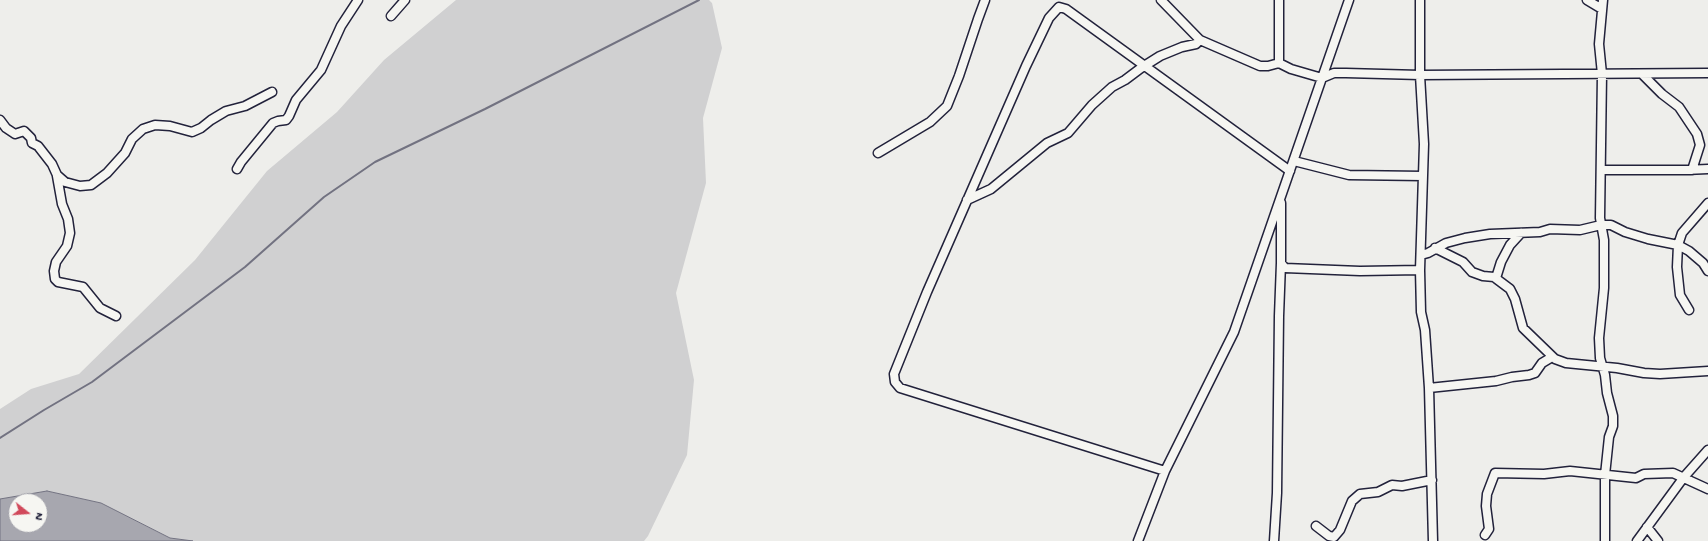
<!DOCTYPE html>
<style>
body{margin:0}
#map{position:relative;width:1708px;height:541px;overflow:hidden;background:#eeeeeb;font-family:"Gochi Hand",sans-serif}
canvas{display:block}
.north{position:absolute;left:8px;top:493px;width:40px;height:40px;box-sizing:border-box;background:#f6f6f2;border:1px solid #a1a1a9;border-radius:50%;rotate:107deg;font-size:11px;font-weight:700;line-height:16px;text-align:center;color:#22223b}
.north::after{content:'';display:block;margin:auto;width:14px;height:18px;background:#d1495b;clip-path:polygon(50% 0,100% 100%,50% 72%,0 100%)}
</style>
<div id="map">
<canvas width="1708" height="541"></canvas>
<div class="north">N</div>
</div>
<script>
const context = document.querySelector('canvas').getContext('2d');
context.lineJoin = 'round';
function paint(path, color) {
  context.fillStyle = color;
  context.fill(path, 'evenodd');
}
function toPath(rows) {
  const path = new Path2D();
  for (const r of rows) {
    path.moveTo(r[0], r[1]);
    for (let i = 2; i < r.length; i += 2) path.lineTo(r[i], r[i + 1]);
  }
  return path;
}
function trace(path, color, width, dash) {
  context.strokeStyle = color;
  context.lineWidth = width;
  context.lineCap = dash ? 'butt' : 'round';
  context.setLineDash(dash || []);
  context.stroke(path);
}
paint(toPath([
 [456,0,709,0,712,3,722,48,703,118,706,183,676,293,694,380,687,455,648,536,644,541,193,541,170,538,101,503,47,491,0,499,0,409,31,389,79,374,195,260,267,171,337,112,384,60]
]), '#d0d0d1');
const water = toPath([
 [47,491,101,503,170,538,193,541,0,541,0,499,47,491],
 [16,501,40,501,40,525,16,525,16,501]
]);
paint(water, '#a7a7af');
trace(water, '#727281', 1);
trace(toPath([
 [0,438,44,410,92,382,245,267,324,197,375,162,485,109,699,0]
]), '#727281', 2);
const minor = toPath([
 [1161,0,1200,40,1260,66,1268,66,1279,63],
 [1279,0,1279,63,1291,69,1322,78,1334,73,1346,73,1420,75,1708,73],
 [1420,0,1420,75,1424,144,1420,270,1421,312,1425,330,1429,388,1433,541],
 [1587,0,1602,9],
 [1603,0,1599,44,1602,74,1600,218,1604,240,1604,288,1599,338,1600,358,1605,375,1607,393,1613,416,1613,426,1609,437,1605,475,1605,541],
 [391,16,405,0],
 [1642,74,1662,94,1679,107,1697,134,1700,145,1692,170],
 [0,120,6,128,15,134,24,131,31,138,32,143,38,146,52,164,57,175,65,182,80,186,91,185,107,173,125,153,132,139,143,129,155,125,170,126,192,132,201,128,211,120,226,111,245,106,272,92],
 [878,153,930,122,947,106,959,76,978,19,985,0],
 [1294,161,1349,175,1423,176],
 [237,169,241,162,273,123,278,121,286,120,289,116,296,100,321,70,341,26,358,0],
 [1601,170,1685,170,1708,169],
 [57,176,62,204,68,219,70,233,67,246,56,262,54,271,55,279,58,282,83,287,100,308,116,316],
 [967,200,991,189,1047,143,1068,133,1092,105,1112,87,1125,80,1141,68,1160,56,1182,47,1196,44,1200,40],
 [1281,203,1281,263,1285,268,1360,271,1420,270],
 [1435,248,1463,262,1472,272,1483,276,1494,277,1510,289,1515,299,1523,328,1555,359,1566,363,1617,368,1644,373,1660,374,1708,371],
 [1421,255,1428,253,1446,243,1465,238,1490,234,1540,232,1550,229,1580,230,1601,225,1611,225,1625,232,1648,239,1678,245,1689,251,1703,263,1708,271],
 [1496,278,1501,262,1510,245,1521,233],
 [1689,310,1680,295,1677,267,1678,245,1682,233,1708,203],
 [1429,388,1496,381,1512,377,1529,375,1535,373,1542,363,1552,357],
 [1165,471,900,388,895,382,894,374,927,292,1026,66,1049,18,1059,7,1066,9,1290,171],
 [1316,526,1329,536,1334,537,1340,530,1352,501,1360,494,1378,492,1392,485,1402,486,1432,480],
 [1647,527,1658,541],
 [1485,535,1489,529,1486,506,1487,494,1495,473,1544,474,1570,471,1636,478,1644,474,1673,473,1708,489],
 [1138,541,1165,471,1234,332,1349,0],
 [1274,541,1277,493,1279,316,1281,263],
 [1637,541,1684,477,1708,450]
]);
trace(minor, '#22223b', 11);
trace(minor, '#f6f6f2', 8);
</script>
